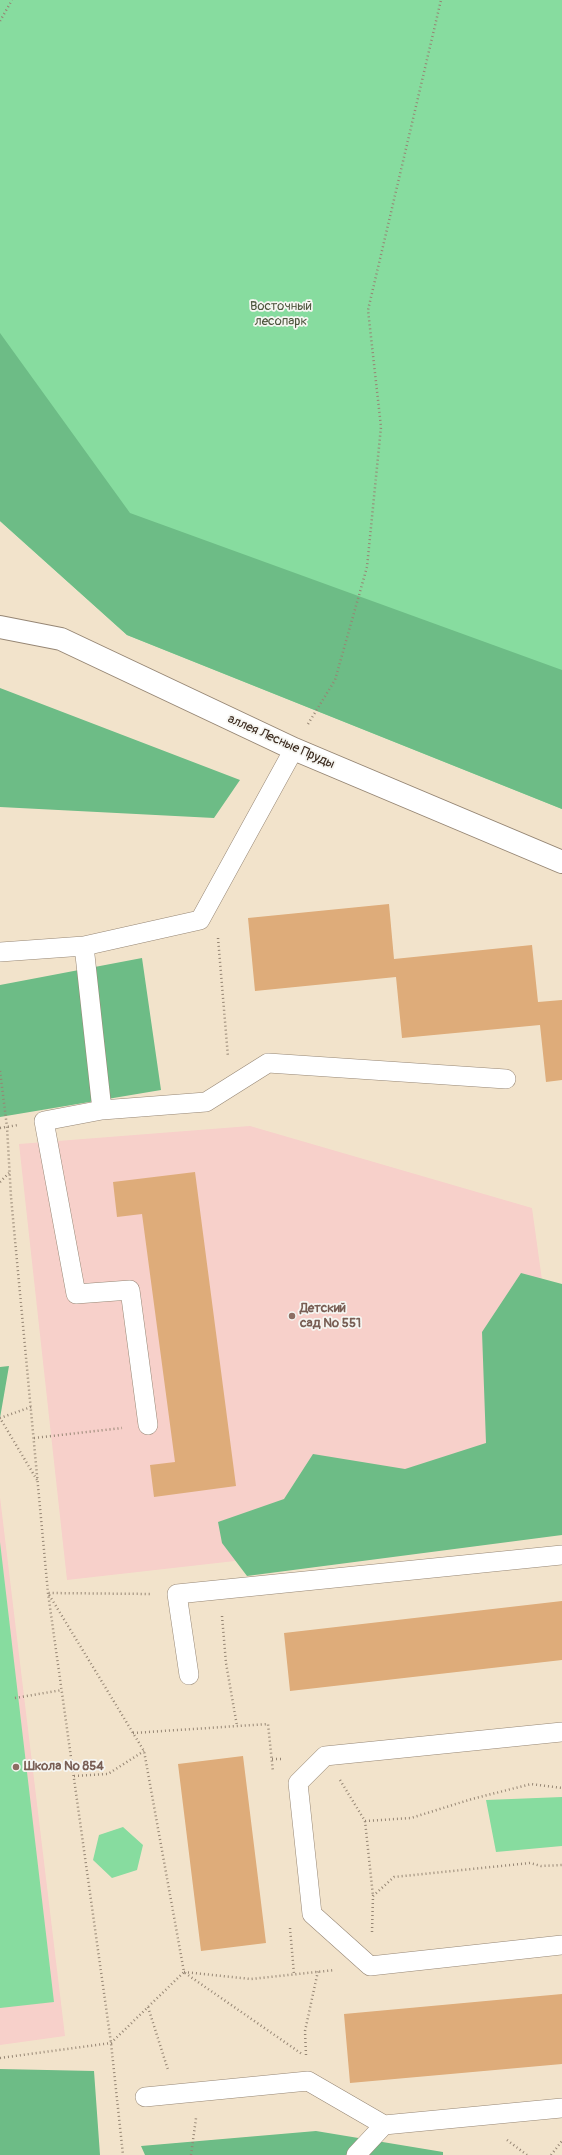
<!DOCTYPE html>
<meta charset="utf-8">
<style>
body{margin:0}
canvas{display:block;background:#f2e3cb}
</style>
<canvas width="562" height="2155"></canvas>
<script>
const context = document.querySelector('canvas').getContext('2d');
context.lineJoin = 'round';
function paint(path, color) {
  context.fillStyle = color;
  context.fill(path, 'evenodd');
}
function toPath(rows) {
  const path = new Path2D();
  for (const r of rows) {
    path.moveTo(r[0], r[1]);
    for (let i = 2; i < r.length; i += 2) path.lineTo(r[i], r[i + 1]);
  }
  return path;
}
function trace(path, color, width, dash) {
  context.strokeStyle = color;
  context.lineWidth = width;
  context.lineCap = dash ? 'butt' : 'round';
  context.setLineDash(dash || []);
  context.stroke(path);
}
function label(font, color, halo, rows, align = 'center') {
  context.font = font + ' Pangolin,sans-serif';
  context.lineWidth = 3.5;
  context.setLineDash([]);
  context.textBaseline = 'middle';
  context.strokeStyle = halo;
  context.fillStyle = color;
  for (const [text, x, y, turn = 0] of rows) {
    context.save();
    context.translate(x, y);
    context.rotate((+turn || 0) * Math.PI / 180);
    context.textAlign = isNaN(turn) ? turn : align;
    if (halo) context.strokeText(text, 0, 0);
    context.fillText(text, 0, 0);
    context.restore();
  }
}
paint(toPath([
 [250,1126,532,1208,562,1424,562,1524,67,1580,19,1144],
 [0,1497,65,2036,0,2045]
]), '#f7d0ca');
paint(toPath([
 [0,0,562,0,562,809,127,635,0,521],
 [0,1542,54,2002,0,2008],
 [562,1797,562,1846,496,1852,486,1800],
 [123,1827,143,1845,137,1870,112,1878,93,1860,99,1835]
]), '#87dc9f');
paint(toPath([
 [0,333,130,513,562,670,562,809,127,635,0,521],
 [0,688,240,780,214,818,0,807],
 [142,958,161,1090,0,1117,0,985],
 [521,1273,562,1284,562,1535,247,1576,222,1543,218,1522,284,1499,313,1454,405,1469,486,1443,482,1332],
 [9,1366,0,1418,0,1367],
 [0,2069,94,2071,100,2155,0,2155],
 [316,2131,443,2152,443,2155,145,2155,141,2146]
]), '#6dbc86');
paint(toPath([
 [389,904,394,959,532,945,538,1002,562,1000,562,1080,546,1082,540,1025,402,1038,396,977,255,991,248,918],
 [195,1172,236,1486,154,1497,150,1465,175,1462,142,1214,117,1217,113,1182],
 [562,1601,562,1660,290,1691,284,1633],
 [243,1756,266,1943,201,1951,178,1764],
 [562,1994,562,2064,350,2083,344,2014]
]), '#deac7a');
const service = toPath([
 [84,946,102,1110,206,1102,268,1063,506,1079],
 [0,952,84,946,200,920,294,749],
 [102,1110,44,1121,76,1294,130,1290,148,1425],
 [189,1675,177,1594,562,1555],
 [562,1732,325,1756,298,1783,312,1914,370,1966,562,1945],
 [145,2097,308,2081,384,2125,562,2108],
 [356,2155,384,2125]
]);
const minor = toPath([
 [0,627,61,639,294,749,562,862]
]);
trace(service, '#968674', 20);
trace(minor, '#968674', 24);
trace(toPath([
 [0,21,12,0],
 [308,724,335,680,367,567,381,427,368,310,441,0],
 [218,938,228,1057],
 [0,1071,7,1127,11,1197,48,1593,111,2043,123,2155],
 [0,1128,18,1125],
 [0,1182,9,1173],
 [31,1407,0,1418,37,1480],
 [34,1438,122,1428],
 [222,1616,226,1663,237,1726],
 [15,1698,62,1690],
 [133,1733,268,1724,273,1772],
 [272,1759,284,1759],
 [74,1776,108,1774,144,1751],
 [340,1780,365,1821,411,1818,472,1799,531,1784,562,1788],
 [365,1821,373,1896],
 [290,1928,294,1974],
 [372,1932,373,1896,394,1877,530,1863,541,1866,562,1865],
 [184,1972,251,1979,335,1970],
 [185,1973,302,2054],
 [148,2007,168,2070],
 [306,2055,305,2031,318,1971],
 [0,2058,111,2043,184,1972,144,1751,48,1593,151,1594],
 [507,2140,527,2155],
 [191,2155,196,2118],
 [551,2155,562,2141]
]), '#968674', 2.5, [1, 3]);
trace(service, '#fff', 19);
trace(minor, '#fff', 22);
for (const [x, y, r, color] of [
 [292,1316,4,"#8d6e63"],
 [16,1767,4,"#8d6e63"]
]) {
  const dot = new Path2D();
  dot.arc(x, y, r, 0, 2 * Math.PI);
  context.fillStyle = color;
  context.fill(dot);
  trace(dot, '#f6f6f2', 1.5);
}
label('13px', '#4e563e', '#f6f6f2', [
 ["Восточный",281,307],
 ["лесопарк",281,322]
]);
label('13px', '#3b2a1e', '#f6f6f2', [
 ["аллея Лесные Пруды",281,742,24]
]);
label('bold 13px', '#785e54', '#f6f6f2', [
 ["Детский",300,1309],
 ["сад № 551",300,1324],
 ["Школа № 854",24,1767]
], 'left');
</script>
